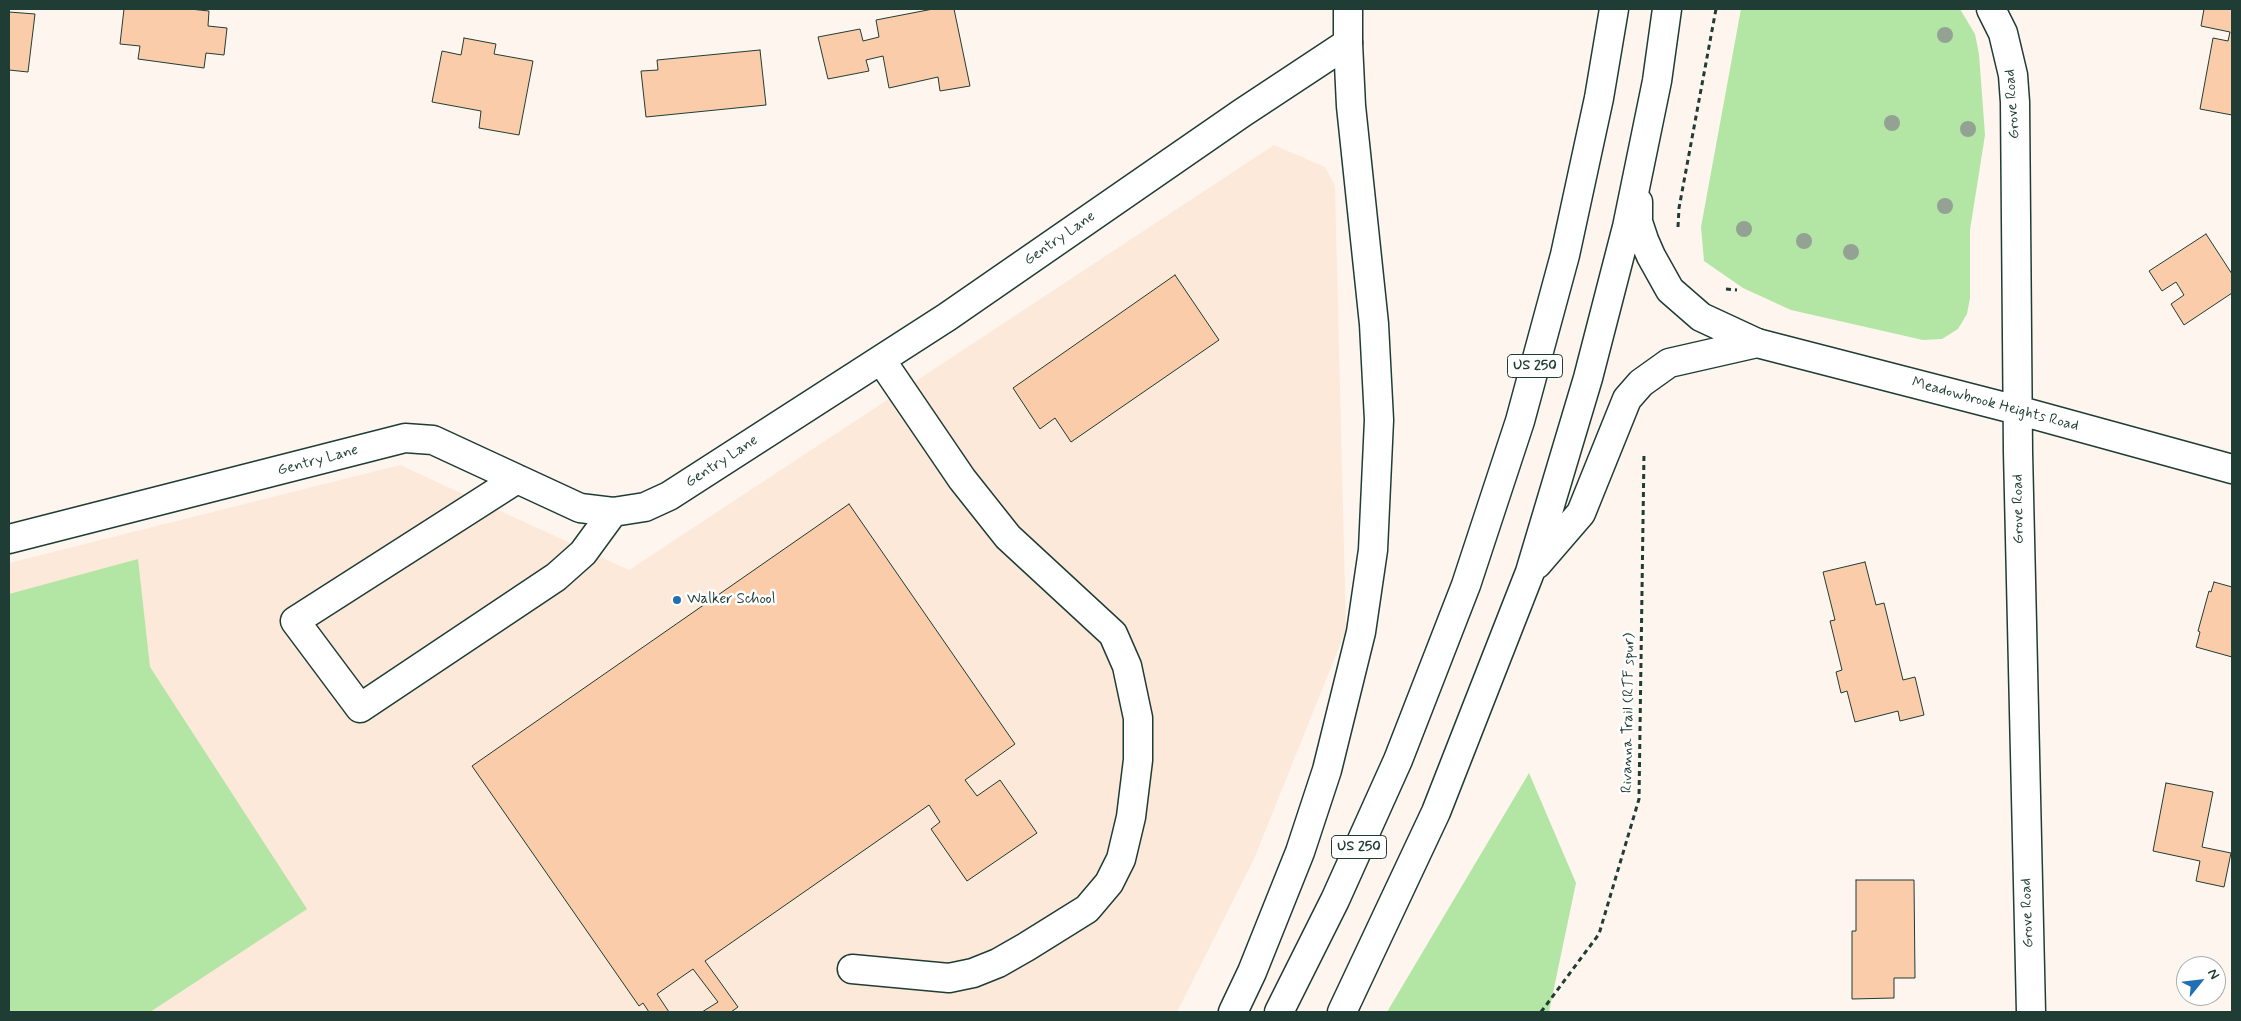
<!DOCTYPE html>
<style>
body{margin:0}
#map{position:relative;width:2241px;height:1021px;overflow:hidden;background:#fef5ee;font-family:Mynerve,sans-serif}
canvas{display:block}
.frame{position:absolute;inset:0;border:10px solid #1f3d34;pointer-events:none}
.north{position:absolute;left:2176px;top:956px;width:50px;height:50px;box-sizing:border-box;background:#fff;border:1px solid #a5b1ae;border-radius:50%;rotate:61deg;font-size:14px;font-weight:700;line-height:20px;text-align:center;color:#1f3d34}
.north::after{content:'';display:block;margin:auto;width:18px;height:22px;background:#1f6fb2;clip-path:polygon(50% 0,100% 100%,50% 72%,0 100%)}
</style>
<div id="map">
<canvas width="2241" height="1021"></canvas>
<div class="frame"></div>
<div class="north">N</div>
</div>
<script>
const context = document.querySelector('canvas').getContext('2d');
context.lineJoin = 'round';
function paint(path, color) {
  context.fillStyle = color;
  context.fill(path, 'evenodd');
}
function toPath(rows) {
  const path = new Path2D();
  for (const r of rows) {
    path.moveTo(r[0], r[1]);
    for (let i = 2; i < r.length; i += 2) path.lineTo(r[i], r[i + 1]);
  }
  return path;
}
function trace(path, color, width, dash) {
  context.strokeStyle = color;
  context.lineWidth = width;
  context.lineCap = dash ? 'butt' : 'round';
  context.setLineDash(dash || []);
  context.stroke(path);
}
function label(font, color, halo, rows, align = 'center') {
  context.font = font + ' Mynerve,sans-serif';
  context.lineWidth = 5;
  context.setLineDash([]);
  context.textBaseline = 'middle';
  context.strokeStyle = halo;
  context.fillStyle = color;
  for (const [text, x, y, turn = 0] of rows) {
    context.save();
    context.translate(x, y);
    context.rotate((+turn || 0) * Math.PI / 180);
    context.textAlign = isNaN(turn) ? turn : align;
    if (halo) context.strokeText(text, 0, 0);
    context.fillText(text, 0, 0);
    context.restore();
  }
}
paint(toPath([
 [1274,145,1325,167,1335,186,1346,630,1254,859,1177,1012,9,1012,9,563,400,465,629,570]
]), '#fde9d9');
paint(toPath([
 [1741,9,1960,9,1975,34,1979,54,1985,135,1970,230,1970,298,1967,314,1958,329,1942,339,1923,340,1791,310,1743,288,1704,261,1701,227],
 [138,559,150,667,307,909,150,1012,9,1012,9,594],
 [1529,773,1576,883,1549,1012,1387,1012]
]), '#b3e5a5');
const building = toPath([
 [124,9,190,9,209,11,208,26,227,28,224,55,206,53,204,68,138,59,140,46,120,44,124,9],
 [933,9,954,9,970,86,940,91,938,77,889,88,883,56,866,60,869,71,828,79,818,37,860,29,863,41,879,37,876,20,933,9],
 [2204,9,2232,9,2232,115,2200,109,2213,38,2228,41,2230,32,2201,26,2204,9],
 [9,12,35,14,28,72,9,70,9,12],
 [464,38,496,44,494,54,533,61,519,135,479,128,481,111,432,102,442,51,461,55,464,38],
 [760,50,766,105,646,117,641,71,658,70,657,60,760,50],
 [2206,234,2232,274,2232,293,2184,325,2171,304,2184,295,2176,282,2162,291,2149,271,2206,234],
 [1175,275,1219,340,1071,442,1055,418,1040,429,1013,388,1175,275],
 [849,504,1015,744,965,780,977,796,1000,780,1037,833,967,881,931,829,940,822,929,805,705,961,738,1007,731,1012,702,1012,718,1002,693,969,657,994,669,1012,649,1012,643,1003,639,1006,472,766,849,504],
 [1865,562,1876,605,1884,603,1903,680,1915,677,1924,715,1900,721,1898,711,1855,722,1847,691,1841,693,1836,672,1842,670,1830,621,1835,620,1823,572,1865,562],
 [2214,582,2232,587,2232,657,2196,647,2200,632,2198,631,2209,591,2211,592,2214,582],
 [2166,783,2213,792,2202,847,2231,853,2224,887,2196,881,2200,861,2153,851,2166,783],
 [1856,880,1914,880,1915,978,1894,978,1894,998,1852,999,1852,931,1856,931,1856,880]
]);
paint(building, '#facca9');
trace(building, '#1f3d34', 1);
const minor = toPath([
 [1991,9,2003,33,2013,75,2015,102,2018,452,2031,1012],
 [1757,343,2017,410,2232,469],
 [517,479,295,621,360,708,556,577,583,553,613,512],
 [9,539,405,438,433,440,580,508,613,512,645,507,669,496,947,317,1242,113,1348,43,1348,9],
 [852,969,949,978,973,973,998,963,1026,947,1087,909,1109,883,1121,859,1131,817,1138,760,1138,718,1127,666,1113,634,1008,537,962,479,881,360]
]);
const highway = toPath([
 [1638,202,1638,222,1644,240,1651,256,1670,290,1701,317,1757,343],
 [1537,564,1581,513,1627,399,1641,383,1669,363,1757,343],
 [1233,1012,1252,972,1300,852,1327,770,1361,632,1373,550,1379,420,1374,324,1351,106,1348,43],
 [1279,1012,1335,900,1398,760,1466,585,1520,421,1565,255,1599,98,1614,9],
 [1342,1012,1436,812,1530,572,1588,378,1627,227,1657,81,1667,9]
]);
trace(minor, '#1f3d34', 31);
trace(highway, '#1f3d34', 31);
trace(toPath([
 [1678,227,1679,208,1716,9],
 [1726,289,1737,290],
 [1541,1012,1599,934,1639,799,1644,453]
]), '#1f3d34', 3, [5, 4]);
trace(minor, '#fff', 28);
trace(highway, '#fff', 28);
context.fillStyle = '#94a294';
for (const [x, y] of [
 [1945,35],
 [1892,123],
 [1968,129],
 [1945,206],
 [1744,229],
 [1804,241],
 [1851,252]
]) {
  context.beginPath();
  context.arc(x, y, 8, 0, 2 * Math.PI);
  context.fill();
}
for (const [x, y, r, color] of [
 [677,600,5,"#1f6fb2"]
]) {
  const dot = new Path2D();
  dot.arc(x, y, r, 0, 2 * Math.PI);
  context.fillStyle = color;
  context.fill(dot);
  trace(dot, '#fff', 2);
}
for (const [x, y, w] of [
 [1535,366,55],
 [1359,847,55]
]) {
  const box = new Path2D();
  box.roundRect(x - w / 2, y - 11.5, w, 23, 4);
  context.fillStyle = '#fff';
  context.fill(box);
  trace(box, '#1f3d34', 1);
}
label('bold 14px', '#1f3d34', null, [
 ["US 250",1535,366],
 ["US 250",1359,847]
]);
label('15px', '#1f3d34', '#fff', [
 ["Grove Road",2013,104,-94],
 ["Gentry Lane",1060,239,-35],
 ["Meadowbrook Heights Road",1995,405,15],
 ["Gentry Lane",318,461,-15],
 ["Gentry Lane",722,462,-33],
 ["Grove Road",2019,509,-91],
 ["Rivanna Trail (RTF spur)",1629,713,-89],
 ["Grove Road",2028,913,-92]
]);
label('15px', '#1f3d34', '#fff', [
 ["Walker School",687,600]
], 'left');
</script>
